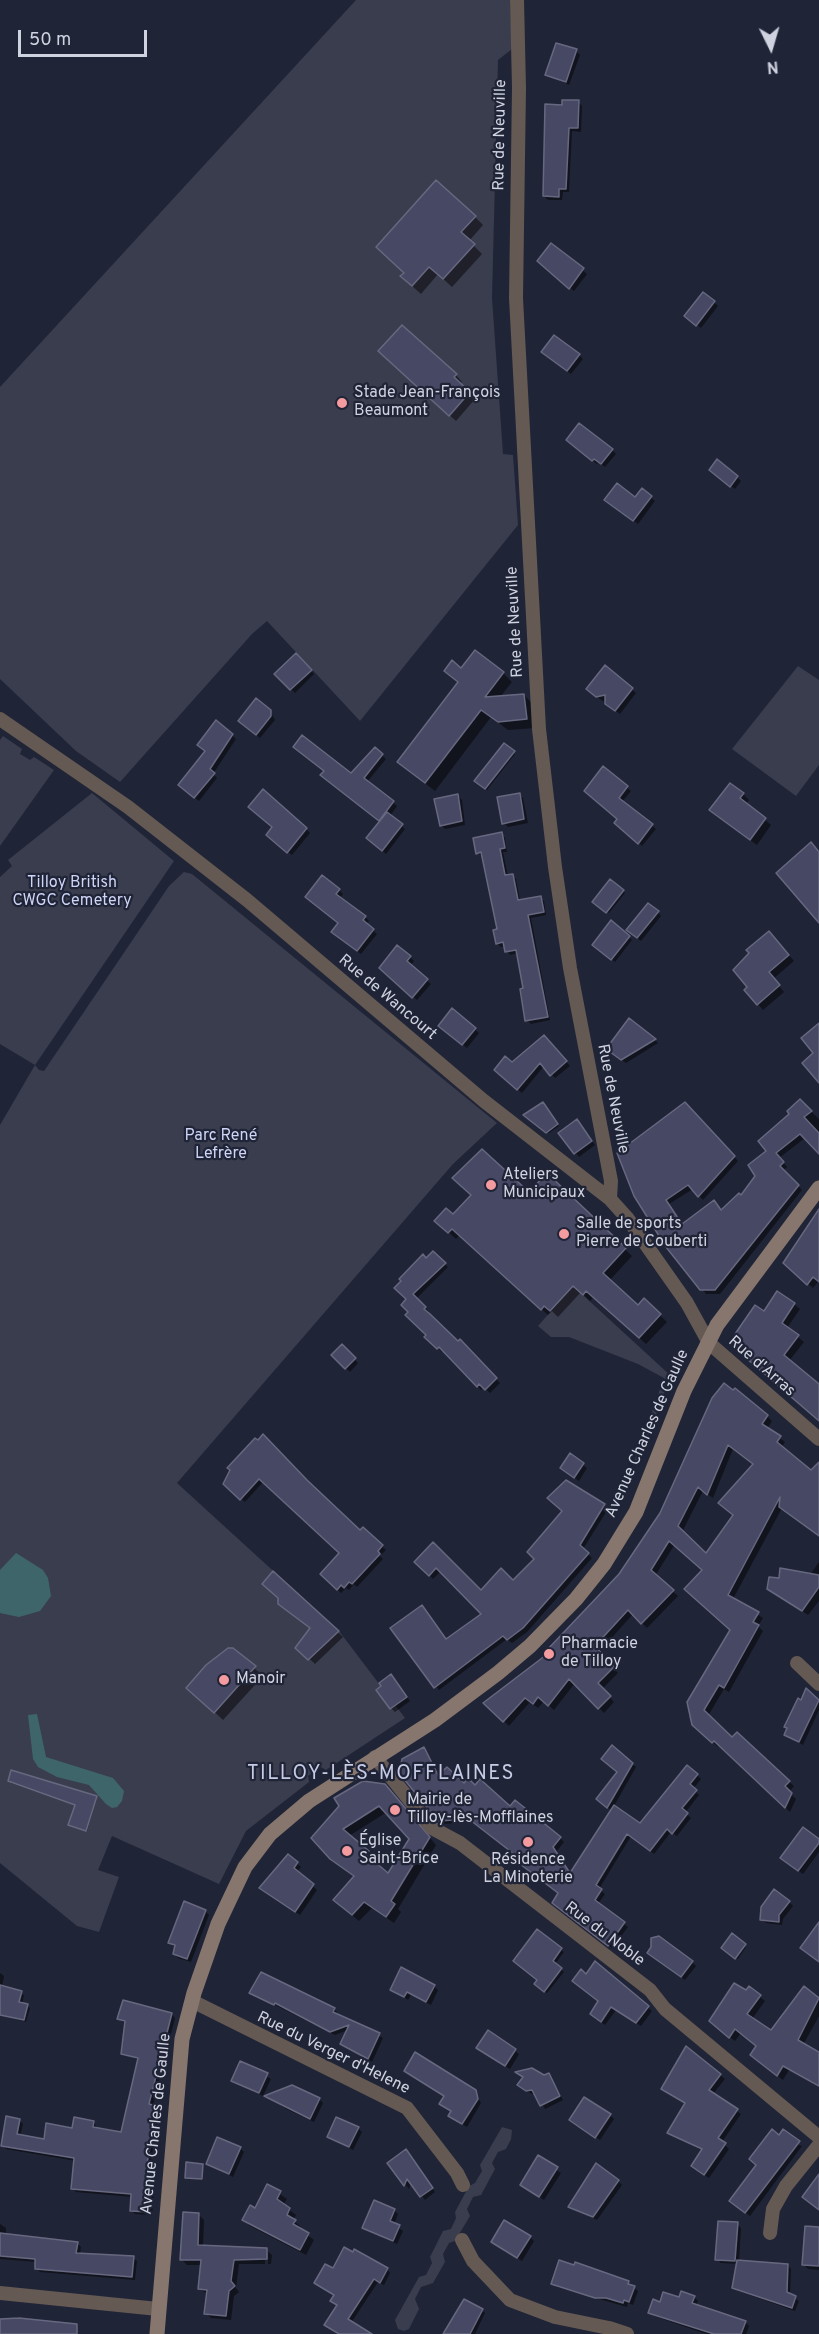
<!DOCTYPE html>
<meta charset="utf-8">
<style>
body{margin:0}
#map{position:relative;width:819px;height:2334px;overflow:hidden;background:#202437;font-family:Overpass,sans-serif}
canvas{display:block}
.north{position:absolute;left:741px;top:18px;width:60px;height:60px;-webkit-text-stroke:4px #202437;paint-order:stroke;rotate:175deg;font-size:16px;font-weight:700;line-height:24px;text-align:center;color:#cfd2df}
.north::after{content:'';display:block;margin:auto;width:21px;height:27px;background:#cfd2df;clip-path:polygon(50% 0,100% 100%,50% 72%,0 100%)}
.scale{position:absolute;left:18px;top:30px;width:129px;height:27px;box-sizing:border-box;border:3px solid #cfd2df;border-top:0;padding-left:8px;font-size:18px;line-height:21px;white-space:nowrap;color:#cfd2df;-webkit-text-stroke:4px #202437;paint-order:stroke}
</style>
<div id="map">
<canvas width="819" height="2334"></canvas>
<div class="north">N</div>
<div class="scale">50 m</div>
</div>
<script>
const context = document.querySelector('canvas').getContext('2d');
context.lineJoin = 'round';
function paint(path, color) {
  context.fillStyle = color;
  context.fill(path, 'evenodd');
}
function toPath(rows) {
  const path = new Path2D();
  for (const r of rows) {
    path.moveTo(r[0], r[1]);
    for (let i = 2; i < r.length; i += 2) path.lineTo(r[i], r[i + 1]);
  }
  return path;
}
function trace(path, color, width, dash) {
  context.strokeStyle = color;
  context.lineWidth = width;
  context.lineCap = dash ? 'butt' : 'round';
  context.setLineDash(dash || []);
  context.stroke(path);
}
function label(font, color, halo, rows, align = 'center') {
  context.font = font + ' Overpass,sans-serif';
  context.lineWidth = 4.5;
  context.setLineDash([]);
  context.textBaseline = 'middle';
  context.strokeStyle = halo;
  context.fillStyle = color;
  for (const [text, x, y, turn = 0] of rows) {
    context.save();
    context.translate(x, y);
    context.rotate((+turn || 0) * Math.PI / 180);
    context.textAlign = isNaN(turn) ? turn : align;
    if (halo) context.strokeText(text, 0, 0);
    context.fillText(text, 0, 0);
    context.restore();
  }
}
paint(toPath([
 [356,0,510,0,512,49,498,60,492,298,503,454,513,455,518,525,360,721,267,621,252,634,120,782,76,751,0,679,0,387],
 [798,666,819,680,819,765,796,796,732,749],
 [3,736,22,749,20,754,30,760,34,757,54,770,0,846,0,740],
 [92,793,174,861,35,1065,39,1070,44,1071,169,886,184,872,192,874,497,1123,453,1164,177,1483,339,1631,405,1718,326,1770,321,1767,308,1776,309,1782,246,1831,219,1884,112,1836,98,1870,119,1877,99,1932,77,1926,0,1863,0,1125,35,1065,0,1044,0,877,12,866,8,860],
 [573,1286,671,1376,637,1463,634,1462,664,1378,638,1364,569,1337,551,1337,538,1326],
 [502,2127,512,2130,511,2139,506,2149,498,2152,492,2163,495,2169,481,2195,473,2197,467,2209,470,2216,455,2241,449,2243,443,2254,445,2262,433,2283,421,2287,415,2299,419,2309,409,2329,404,2331,398,2329,395,2320,419,2277,426,2275,432,2263,430,2257,443,2231,451,2229,456,2218,455,2212,469,2186,475,2183,482,2171,480,2165]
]), '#3a3d4d');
paint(toPath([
 [16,1553,43,1570,48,1578,51,1596,40,1611,19,1617,0,1613,0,1570],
 [37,1714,46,1757,113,1778,124,1791,122,1801,117,1807,112,1808,106,1804,89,1785,57,1777,38,1767,33,1759,28,1715]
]), '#3e666a');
paint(toPath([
 [576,51,580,55,569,85,547,74],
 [578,102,582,106,581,132,572,131,569,192,563,192,562,200,548,200,544,196,563,106],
 [475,217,483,225,469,241,482,254,452,287,438,274,421,294,411,285],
 [551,245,587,274,574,291,543,265],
 [704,294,718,306,701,328,690,320],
 [403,327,456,375,462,382,459,384,475,399,456,421,386,358],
 [579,355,583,359,571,374,546,356],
 [572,444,612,450,616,454,605,467,598,462,597,464],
 [714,474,737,477,741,481,735,489],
 [642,490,655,501,638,524,610,503,635,499],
 [296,655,314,674,295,693,277,674],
 [605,667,636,693,620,714,592,693],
 [462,670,503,673,512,682,500,697,524,695,533,704,535,728,508,730,491,717,435,791,408,770,459,684,446,671],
 [270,711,275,720,260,738,244,725],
 [232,735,236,739,213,774,217,778,199,801,184,789],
 [504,745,515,754,487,790,476,781],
 [375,749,386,759,367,782,397,806,390,816,405,829,386,854,372,842,386,824,324,776,351,775],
 [603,769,631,791,622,802,656,829,642,846,620,826],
 [519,794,523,798,528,823,508,827,504,823],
 [743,794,749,800,746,804,771,825,757,845,717,816],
 [458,796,462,800,465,825,445,829,441,825],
 [306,829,310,833,292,855,271,839],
 [501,834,505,838,507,852,503,852,508,876,512,875,516,879,520,901,540,897,544,901,546,915,531,918,550,1020,531,1024,527,1020,525,989,518,953,510,955,505,946,501,947,497,943,499,930,483,856,477,853],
 [610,881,625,893,609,913,594,902],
 [339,890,343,894,340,898,365,917,369,921,366,925,377,934,361,954,337,936,339,924,310,901],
 [658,912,661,916,641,941,632,934],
 [629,937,632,940,615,962,597,948],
 [774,938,794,961,773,979,784,992,763,1010,746,990],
 [410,957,414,961,410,966,431,984,417,1000,381,968],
 [453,1010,479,1033,467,1048,444,1029],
 [655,1040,658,1043,626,1063,612,1053],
 [548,1041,570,1066,555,1078,544,1066,522,1093,500,1074],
 [800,1101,819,1119,819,1152,805,1138,779,1158,787,1167,783,1171,802,1190,720,1294,706,1294,635,1196,685,1104,738,1161,703,1200,693,1189,669,1204,682,1226,722,1212,741,1197,757,1176,768,1152],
 [544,1105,559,1126,549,1133,526,1116],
 [580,1125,595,1145,579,1157,560,1134],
 [547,1176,632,1256,609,1281,638,1307,644,1300,667,1322,646,1344,594,1297,590,1301,581,1292,558,1317,552,1311,548,1315,460,1235,456,1239,443,1227,472,1195,529,1194],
 [819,1213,819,1281,813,1288,790,1268],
 [433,1253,448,1267,416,1299,429,1312,427,1313,458,1343,460,1341,500,1383,490,1393,484,1387,481,1390,444,1349,442,1352,438,1348,403,1305,426,1260],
 [794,1304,800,1309,787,1328,804,1342,789,1361,819,1386,819,1422,746,1357,764,1313],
 [342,1346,358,1363,350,1372,333,1355],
 [767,1416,772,1421,767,1429,785,1442,782,1447,811,1472,819,1464,819,1536,782,1508,733,1599,763,1618,758,1626,763,1631,729,1692,724,1689,708,1716,732,1739,737,1734,794,1786,789,1792,796,1799,790,1812,719,1745,718,1747,693,1724,731,1630,704,1570,675,1544,655,1576,678,1596,647,1628,633,1614,599,1652,618,1673,602,1689,614,1702,604,1713,575,1683,554,1710,544,1701,538,1708,530,1702,509,1726,486,1703,547,1656,621,1575,640,1549,683,1470],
 [733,1449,754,1464,735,1516,706,1556,682,1532,703,1491,713,1498],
 [570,1455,587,1468,579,1481,566,1472],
 [232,1470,308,1483,360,1532,363,1529,386,1550,382,1554,373,1545,371,1547,383,1559,357,1587,354,1584,349,1590,346,1588,341,1593,322,1574,341,1553,264,1481,245,1502,225,1484],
 [566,1482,608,1509,583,1549,592,1558,527,1632,512,1643,507,1639,439,1690,393,1628,447,1640,483,1614,441,1571,433,1579,416,1562,433,1545,481,1592,513,1582,536,1559,564,1511],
 [819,1562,819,1601,808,1615,769,1588,780,1579,810,1575],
 [274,1573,343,1637,315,1664,297,1647,311,1628],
 [233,1649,263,1676,223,1720,189,1688,221,1653],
 [394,1680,410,1701,395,1712,391,1708],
 [807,1691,819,1702,819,1710,803,1745,786,1735],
 [423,1749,439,1776,510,1808,560,1838,564,1842,556,1852,571,1874,612,1811,601,1802,632,1764,636,1767,614,1806,641,1825,697,1775,701,1779,693,1789,699,1795,685,1813,691,1818,677,1836,671,1832,654,1854,631,1836,599,1889,605,1894,598,1904,628,1927,612,1948,558,1906,559,1893,525,1861,466,1815,458,1823,443,1824,439,1820],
 [12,1771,97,1798,87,1831,72,1826,76,1806,11,1783],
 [392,1793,436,1845,398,1909,401,1912,394,1923,372,1908,359,1921,335,1900,355,1877,339,1865,313,1838,341,1806],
 [387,1812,411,1839,388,1876,374,1863,376,1859,349,1836],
 [819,1840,819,1852,803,1874,786,1862],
 [288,1856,301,1867,297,1872,317,1890,300,1915,265,1892],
 [789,1902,793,1906,783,1919,782,1925,766,1923,762,1919],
 [205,1911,209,1915,191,1962,178,1958,174,1954,176,1947,170,1943],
 [537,1931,564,1952,555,1964,564,1972,547,1993,538,1986],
 [732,1936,746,1947,738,1959,723,1948],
 [653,1956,692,1962,696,1966,685,1980],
 [595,1963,652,2011,641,2026,616,2010,605,2025,595,2018,600,2001,586,1976],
 [0,1973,4,1976,2,1987,24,1995,22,2004,30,2008,26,2022,11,2018,0,2005],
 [434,1986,438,1990,431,2005,411,1995,408,2000,392,1989],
 [749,1988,765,2001,752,2019,771,2032,804,1988,819,2000,819,2016,803,2045,819,2054,819,2087,789,2070,783,2080,757,2060,758,2047,741,2033,735,2041,716,2026],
 [251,1993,334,2009,338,2013,337,2015,383,2038,372,2062,342,2044,348,2030,335,2035],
 [171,2014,175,2018,153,2106,160,2111,150,2166,156,2169,152,2215,135,2214,131,2210,132,2197,76,2192,72,2188,76,2161,6,2149,2,2145,19,2120,23,2124,20,2136,45,2140,94,2122,97,2129,122,2134,139,2060,122,2053,126,2024,119,2019],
 [488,2032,519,2054,510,2069,482,2052],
 [687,2048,725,2079,713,2094,741,2114,722,2142,729,2149,709,2178,697,2170,703,2151,669,2133,686,2104,663,2088],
 [241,2062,271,2079,263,2096,233,2080],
 [406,2071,475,2092,481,2103,467,2127,454,2119,445,2097],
 [518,2073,544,2077,549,2075,563,2100,545,2109,536,2094,532,2094,523,2089,524,2078],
 [267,2096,319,2099,323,2103,314,2122,286,2109],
 [610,2115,614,2119,600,2140,571,2120],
 [358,2128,362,2132,353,2150,329,2137],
 [779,2137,802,2146,750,2216,735,2205],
 [240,2148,244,2152,233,2177,208,2164],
 [409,2155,435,2192,425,2200,411,2182,409,2189,389,2164],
 [538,2158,561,2173,544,2200,526,2188],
 [203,2166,203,2180,187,2177],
 [618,2181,622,2185,597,2220,570,2207],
 [268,2186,287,2199,283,2205,296,2215,293,2220,301,2227,300,2230,314,2240,306,2255,250,2226,243,2220,255,2210],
 [394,2210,398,2214,394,2225,403,2231,397,2244,364,2228],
 [199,2215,204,2220,203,2247,266,2250,272,2255,271,2264,268,2264,268,2253,265,2253,265,2264,239,2264,236,2288,239,2292,234,2296,231,2320,211,2318,206,2313,208,2294,199,2289,202,2265,187,2265,182,2260],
 [0,2224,6,2228,6,2236,77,2243,81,2247,80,2254,133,2258,137,2261,135,2280,40,2272,36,2268,37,2262,0,2259],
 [737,2224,741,2228,739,2262,788,2265,791,2269,790,2295,799,2301,795,2311,738,2291,734,2287,738,2264,721,2263,717,2259],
 [819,2229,819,2270,808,2269,804,2265],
 [530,2237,534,2241,522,2261,493,2242],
 [387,2269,390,2273,384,2285,378,2282,351,2323,364,2334,339,2334,338,2306,331,2301,335,2295,316,2283,334,2270],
 [553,2283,628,2283,638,2291,633,2305,628,2303,627,2307,557,2287],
 [694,2297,698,2301,696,2306,745,2322,749,2326,746,2334,706,2334,654,2316,650,2312,661,2304],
 [482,2310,485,2313,475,2334,445,2334]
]), '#0007');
const building = toPath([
 [556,43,577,49,566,82,545,75,556,43],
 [562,100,579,100,578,128,569,128,566,189,559,189,559,197,543,196,545,104,562,105,562,100],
 [436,180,476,216,461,232,475,244,443,279,429,267,412,286,400,276,404,273,376,247,436,180],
 [551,243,584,268,569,289,537,261,551,243],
 [703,292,715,301,696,326,684,316,703,292],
 [402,325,457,374,454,377,470,392,449,416,378,351,402,325],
 [554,335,580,354,567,371,541,352,554,335],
 [579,423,613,449,601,464,594,459,592,461,566,440,579,423],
 [717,459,738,476,730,487,709,470,717,459],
 [617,483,635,497,642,488,652,496,633,521,604,500,617,483],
 [475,650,504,672,485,697,524,694,527,719,498,722,481,710,425,783,397,762,458,682,444,671,452,660,461,668,475,650],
 [296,653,312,670,290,690,274,674,296,653],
 [605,665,633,688,615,711,605,704,605,695,596,697,586,689,605,665],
 [256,698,271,710,271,716,256,735,238,721,256,698],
 [216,720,233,734,210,769,215,773,194,798,178,785,205,751,197,745,216,720],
 [302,735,351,773,375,747,383,754,364,778,394,801,379,821,320,775,324,771,293,747,302,735],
 [504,743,515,751,485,789,474,781,504,743],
 [603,766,628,786,619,798,653,824,638,844,614,823,617,819,584,791,603,766],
 [730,783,744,793,740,798,766,818,750,840,709,810,730,783],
 [263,789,307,828,287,853,266,835,272,827,248,807,263,789],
 [520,793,524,819,502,824,497,797,520,793],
 [458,794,462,821,440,826,434,799,458,794],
 [387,812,403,824,382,851,366,838,387,812],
 [502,832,505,848,500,849,505,875,513,874,518,900,541,896,544,912,528,915,548,1017,525,1021,520,989,523,988,516,950,505,952,503,942,496,944,493,930,497,929,481,852,476,854,473,838,502,832],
 [811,842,819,852,819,923,776,873,811,842],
 [322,875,340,889,336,894,366,916,363,920,374,929,357,951,331,932,338,923,305,897,322,875],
 [610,879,624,890,606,913,592,902,610,879],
 [648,903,659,911,637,938,626,930,648,903],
 [611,920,630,936,611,960,592,945,611,920],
 [769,931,789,955,769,972,780,985,757,1005,744,990,747,987,733,970,749,953,746,950,769,931],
 [397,945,411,956,407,961,428,979,412,998,379,968,397,945],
 [452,1008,476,1028,462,1045,438,1026,452,1008],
 [629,1018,656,1039,621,1060,606,1049,629,1018],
 [819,1023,819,1083,802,1063,813,1053,801,1038,819,1023],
 [544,1035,567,1061,550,1076,540,1063,517,1090,494,1070,505,1056,512,1062,544,1035],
 [800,1099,812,1111,804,1117,819,1133,819,1154,800,1134,776,1153,784,1162,780,1166,799,1185,715,1290,700,1290,666,1247,634,1196,617,1153,685,1102,735,1156,698,1197,688,1185,666,1200,682,1224,714,1200,721,1210,739,1193,741,1195,755,1176,748,1165,766,1151,758,1141,789,1114,787,1111,800,1099],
 [543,1102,558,1124,546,1133,523,1115,543,1102],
 [577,1119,592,1141,574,1154,558,1133,577,1119],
 [482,1149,529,1192,547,1173,626,1248,603,1273,638,1305,644,1298,661,1314,639,1338,586,1291,583,1295,573,1286,550,1311,544,1306,541,1310,452,1229,448,1233,434,1221,446,1208,453,1214,471,1195,452,1178,482,1149],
 [819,1209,819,1282,813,1277,807,1285,783,1263,819,1209],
 [433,1251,446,1263,413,1294,426,1307,424,1309,430,1314,458,1341,460,1339,497,1378,485,1390,479,1384,477,1387,439,1347,437,1349,424,1337,426,1335,405,1315,408,1312,401,1305,406,1299,394,1288,401,1281,399,1279,423,1254,426,1258,433,1251],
 [777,1291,795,1303,782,1323,799,1335,784,1355,819,1384,819,1421,739,1352,735,1334,755,1305,764,1311,777,1291],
 [342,1344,356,1358,345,1369,331,1355,342,1344],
 [724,1383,733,1390,735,1388,768,1415,762,1424,781,1436,777,1442,811,1470,819,1462,819,1536,779,1507,780,1497,728,1595,759,1612,753,1622,759,1625,724,1688,719,1685,704,1710,732,1737,737,1732,790,1781,785,1786,792,1793,785,1808,714,1741,712,1743,692,1725,687,1702,730,1630,684,1589,702,1570,669,1541,651,1570,674,1590,641,1624,628,1610,595,1646,614,1667,598,1683,611,1696,598,1709,569,1679,548,1706,538,1697,533,1704,525,1698,503,1722,483,1703,546,1655,546,1651,619,1574,660,1513,712,1398,724,1383],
 [728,1445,753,1464,718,1503,733,1515,706,1553,678,1526,698,1487,707,1495,728,1445],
 [263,1434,307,1480,360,1530,363,1527,383,1545,378,1551,380,1554,352,1584,349,1582,344,1588,341,1585,337,1590,320,1574,339,1553,259,1479,240,1500,223,1484,230,1470,227,1468,255,1438,258,1440,263,1434],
 [570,1453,584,1463,574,1478,560,1468,570,1453],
 [566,1480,605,1504,580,1545,589,1553,523,1628,507,1640,503,1636,434,1688,390,1628,422,1605,446,1639,481,1614,436,1568,429,1576,414,1562,433,1542,481,1590,501,1568,513,1580,534,1559,527,1552,562,1511,547,1498,566,1480],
 [780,1568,819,1575,819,1587,802,1611,767,1589,769,1577,779,1578,780,1568],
 [273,1571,339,1631,308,1660,295,1648,310,1628,278,1604,278,1598,262,1584,273,1571],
 [228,1648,233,1648,256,1666,214,1713,186,1688,206,1665,228,1648],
 [391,1674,407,1697,390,1709,376,1690,381,1686,379,1683,391,1674],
 [806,1688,819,1700,799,1742,784,1735,787,1728,784,1727,798,1698,801,1700,806,1688],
 [612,1745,633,1763,607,1808,596,1799,617,1772,601,1759,612,1745],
 [424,1747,438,1775,447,1767,464,1783,468,1778,475,1785,480,1779,510,1806,515,1800,561,1837,553,1847,570,1873,614,1805,640,1823,687,1765,698,1774,690,1784,697,1790,682,1808,688,1813,672,1834,667,1829,650,1851,627,1834,596,1885,602,1889,595,1900,625,1922,608,1946,552,1903,558,1893,520,1864,523,1861,461,1813,454,1820,438,1821,399,1773,402,1759,424,1747],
 [11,1770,97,1796,86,1831,68,1825,75,1805,8,1781,11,1770],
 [363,1781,385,1784,430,1837,391,1901,395,1904,386,1917,364,1902,352,1915,333,1900,354,1876,330,1859,311,1838,339,1806,334,1798,363,1781],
 [379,1806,409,1839,388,1873,367,1855,369,1851,343,1829,379,1806],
 [803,1827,819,1839,819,1843,798,1871,780,1858,803,1827],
 [288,1854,298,1862,294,1868,314,1884,295,1912,259,1888,288,1854],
 [774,1889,790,1901,779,1915,779,1922,760,1920,761,1907,774,1889],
 [184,1901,206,1910,187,1959,173,1954,175,1945,168,1943,184,1901],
 [819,1922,819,1962,800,1948,819,1922],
 [537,1929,562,1948,553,1961,562,1968,544,1992,534,1984,537,1980,513,1961,537,1929],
 [732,1933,746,1944,735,1959,721,1948,732,1933],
 [659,1936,693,1961,681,1977,647,1953,651,1947,651,1938,659,1936],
 [595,1961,649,2006,636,2023,611,2007,601,2022,590,2014,598,2001,572,1981,581,1969,586,1974,595,1961],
 [401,1967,435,1985,426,2002,407,1992,404,1997,390,1990,401,1967],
 [261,1972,335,2008,333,2012,380,2033,368,2059,340,2044,349,2025,330,2032,275,2003,274,2005,249,1993,261,1972],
 [734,1983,746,1990,749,1986,761,1995,747,2014,771,2030,804,1986,819,1998,798,2040,819,2052,819,2086,783,2066,777,2076,750,2055,756,2046,735,2029,729,2038,709,2021,734,1983],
 [0,1985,22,1991,19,2002,28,2004,24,2020,0,2015,0,1985],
 [123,2000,172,2013,149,2104,157,2106,147,2164,153,2164,149,2212,130,2211,131,2194,71,2189,74,2158,1,2146,6,2116,20,2119,17,2134,44,2139,46,2123,72,2128,74,2117,94,2121,93,2127,121,2132,138,2058,121,2054,125,2021,117,2019,123,2000],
 [488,2030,516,2049,505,2066,476,2048,488,2030],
 [686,2046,721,2074,709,2090,738,2109,718,2138,726,2143,704,2175,691,2166,702,2149,667,2133,685,2103,661,2089,686,2046],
 [415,2052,476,2090,478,2099,462,2124,448,2116,451,2111,439,2104,444,2096,404,2071,415,2052],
 [240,2061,268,2073,259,2093,231,2081,240,2061],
 [532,2068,544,2075,549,2073,560,2096,540,2106,532,2090,526,2091,517,2085,523,2077,515,2072,532,2068],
 [292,2085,320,2098,310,2119,264,2096,292,2085],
 [584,2097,611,2114,595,2138,569,2120,584,2097],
 [336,2117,359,2127,349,2147,327,2137,336,2117],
 [772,2129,779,2135,783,2129,800,2141,745,2213,729,2201,756,2165,749,2159,772,2129],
 [217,2137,241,2147,229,2174,206,2164,217,2137],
 [406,2149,433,2188,420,2197,407,2179,404,2186,387,2163,406,2149],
 [538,2155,558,2167,539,2197,520,2185,538,2155],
 [186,2162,203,2164,202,2179,185,2178,186,2162],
 [596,2163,619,2180,593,2217,568,2207,596,2163],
 [819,2174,819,2210,802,2197,819,2174],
 [267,2184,281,2191,277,2199,290,2208,287,2215,296,2220,293,2224,309,2233,300,2250,242,2220,250,2205,255,2208,267,2184],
 [374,2200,395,2209,390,2221,400,2225,393,2241,362,2228,374,2200],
 [183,2212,199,2213,198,2245,267,2248,267,2259,234,2260,231,2281,235,2286,229,2291,226,2316,204,2314,207,2290,198,2289,201,2260,180,2260,183,2212],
 [504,2220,531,2236,517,2258,491,2242,504,2220],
 [718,2221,738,2222,735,2261,715,2260,718,2221],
 [805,2226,819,2227,819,2266,802,2265,805,2226],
 [0,2233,78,2242,76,2253,134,2256,132,2277,35,2269,35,2259,0,2256,0,2233],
 [344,2247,353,2252,354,2249,388,2268,380,2283,374,2279,348,2319,372,2334,339,2334,324,2325,337,2305,330,2301,334,2295,314,2283,325,2264,333,2268,344,2247],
 [559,2260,574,2265,575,2262,629,2281,628,2284,635,2286,629,2302,624,2300,623,2303,606,2298,595,2298,551,2284,559,2260],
 [737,2260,788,2264,787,2292,796,2296,792,2308,732,2288,737,2260],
 [681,2291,695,2296,692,2303,746,2321,741,2334,714,2334,648,2313,653,2299,660,2302,663,2292,679,2297,681,2291],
 [464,2299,483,2309,470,2334,443,2334,464,2299],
 [19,2318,77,2324,77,2334,0,2334,0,2319,19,2318]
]);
paint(building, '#474864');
trace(building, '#676880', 1.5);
trace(toPath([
 [517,0,519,88,516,298,539,729,555,867,570,968,611,1181,610,1199],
 [0,719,128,807,247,900,484,1101,610,1199,628,1219,687,1303,709,1343,819,1439],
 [797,1663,819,1684],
 [375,1757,432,1828,460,1843,650,1990,665,2009,819,2137],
 [192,2001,407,2108,457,2173,463,2185],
 [770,2233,773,2209,786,2186,819,2145],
 [462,2240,473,2261,510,2300,555,2317,609,2328,627,2334],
 [0,2293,158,2309]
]), '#645953', 14);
trace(toPath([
 [157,2334,182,2039,194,1993,218,1924,245,1867,270,1834,309,1801,435,1720,498,1673,530,1646,576,1599,604,1564,636,1512,684,1391,717,1325,819,1188]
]), '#87766d', 15);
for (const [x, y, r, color] of [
 [342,403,6,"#f49b9f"],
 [491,1185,6,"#f49b9f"],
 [564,1234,6,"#f49b9f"],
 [549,1654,6,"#f49b9f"],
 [224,1680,6,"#f49b9f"],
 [395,1810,6,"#f49b9f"],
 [528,1842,6,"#f49b9f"],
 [347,1851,6,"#f49b9f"]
]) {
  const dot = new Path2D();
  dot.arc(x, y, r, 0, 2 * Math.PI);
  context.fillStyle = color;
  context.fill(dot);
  trace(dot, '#202437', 2);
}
label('16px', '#cfd2df', '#202437', [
 ["Rue de Neuville",501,135,-89],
 ["Rue de Neuville",516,622,-93],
 ["Rue de Wancourt",387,998,40],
 ["Rue de Neuville",612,1099,79],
 ["Rue d'Arras",761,1367,41],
 ["Avenue Charles de Gaulle",648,1434,-66],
 ["Rue du Noble",604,1935,37],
 ["Rue du Verger d'Helene",333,2054,26],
 ["Avenue Charles de Gaulle",157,2124,-84]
]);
label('16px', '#cfd2df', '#202437', [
 ["Stade Jean-François",354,394],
 ["Beaumont",354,412],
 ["Ateliers",503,1176],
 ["Municipaux",503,1194],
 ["Salle de sports",576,1225],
 ["Pierre de Couberti",576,1243],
 ["Pharmacie",561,1645],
 ["de Tilloy",561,1663],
 ["Manoir",236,1680],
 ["Mairie de",407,1801],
 ["Tilloy-lès-Mofflaines",407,1819],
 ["Église",359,1842],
 ["Saint-Brice",359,1860],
 ["Résidence",528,1861,"center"],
 ["La Minoterie",528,1879,"center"]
], 'left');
label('16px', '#ced5f6', '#202437', [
 ["Tilloy British",72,884],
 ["CWGC Cemetery",72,902],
 ["Parc René",221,1137],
 ["Lefrère",221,1155]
]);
context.letterSpacing = '1.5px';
label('20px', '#c6cbe6', '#202437', [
 ["TILLOY-LÈS-MOFFLAINES",381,1775]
]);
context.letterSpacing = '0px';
</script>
